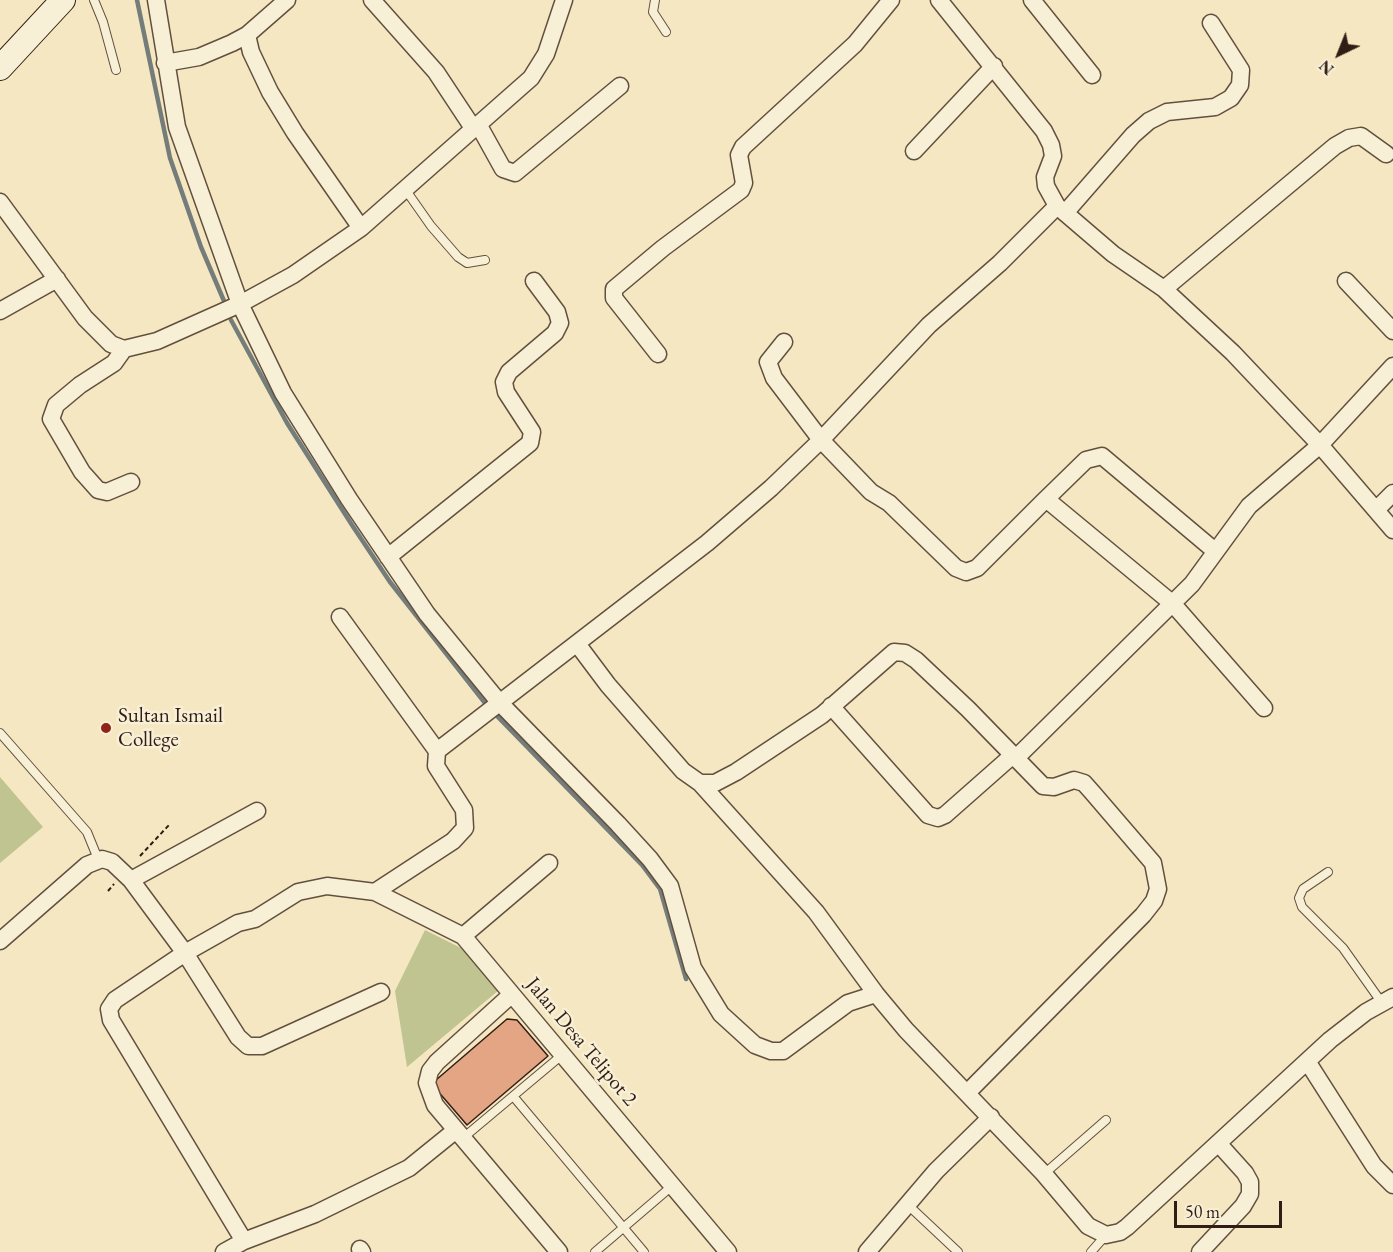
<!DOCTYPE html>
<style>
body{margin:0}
#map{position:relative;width:1393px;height:1252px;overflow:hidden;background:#f5e7c1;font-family:"EB Garamond",serif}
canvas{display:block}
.north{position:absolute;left:1309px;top:24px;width:60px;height:60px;-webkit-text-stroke:4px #f8efd7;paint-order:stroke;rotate:223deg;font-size:16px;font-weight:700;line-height:24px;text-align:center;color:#311d13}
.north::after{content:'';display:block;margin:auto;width:21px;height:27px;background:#311d13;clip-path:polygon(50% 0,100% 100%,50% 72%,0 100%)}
.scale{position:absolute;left:1174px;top:1201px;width:108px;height:27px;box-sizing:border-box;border:3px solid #311d13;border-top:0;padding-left:8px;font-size:18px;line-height:21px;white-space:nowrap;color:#311d13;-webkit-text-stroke:4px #f8efd7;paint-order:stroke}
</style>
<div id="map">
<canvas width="1393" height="1252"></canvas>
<div class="north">N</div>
<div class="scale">50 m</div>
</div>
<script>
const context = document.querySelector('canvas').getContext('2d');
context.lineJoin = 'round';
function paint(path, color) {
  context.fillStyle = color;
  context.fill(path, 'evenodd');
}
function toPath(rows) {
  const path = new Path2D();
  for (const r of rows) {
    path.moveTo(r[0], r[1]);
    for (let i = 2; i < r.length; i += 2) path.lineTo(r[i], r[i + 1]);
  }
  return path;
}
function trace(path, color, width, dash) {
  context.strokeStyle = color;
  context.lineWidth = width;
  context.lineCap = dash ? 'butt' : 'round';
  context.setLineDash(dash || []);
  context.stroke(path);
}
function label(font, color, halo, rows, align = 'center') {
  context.font = font + ' "EB Garamond",serif';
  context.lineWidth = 5;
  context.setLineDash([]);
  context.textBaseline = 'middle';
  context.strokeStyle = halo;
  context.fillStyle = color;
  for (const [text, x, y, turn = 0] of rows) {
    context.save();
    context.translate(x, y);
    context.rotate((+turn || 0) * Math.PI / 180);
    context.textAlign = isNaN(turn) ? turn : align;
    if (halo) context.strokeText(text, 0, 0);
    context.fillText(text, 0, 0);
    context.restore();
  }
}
paint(toPath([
 [0,777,43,827,0,863],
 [425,930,465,950,499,990,407,1067,395,991]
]), '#c0c490');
trace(toPath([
 [137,0,170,158,201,247,224,301],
 [231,320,287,423,352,525,390,582,485,703],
 [497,716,642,865,660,889,686,979]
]), '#757d7a', 4.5);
const building = toPath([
 [507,1019,517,1020,548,1056,467,1125,436,1089,436,1080,507,1019]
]);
paint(building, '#e3a583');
trace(building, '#311d13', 1.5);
const lane = toPath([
 [94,0,103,22,116,70],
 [655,0,653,12,666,32],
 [405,189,431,226,458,257,467,263,485,260],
 [0,733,87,832,98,859],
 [1328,872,1303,889,1299,898,1302,907,1343,948,1382,1003],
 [513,1096,644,1252],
 [463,1138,562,1055],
 [1044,1174,1106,1120],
 [908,1205,958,1252],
 [595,1252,672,1186],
 [1091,1252,1106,1235]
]);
const street = toPath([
 [372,0,436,72,473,128],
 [564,0,546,54,531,78,361,228,293,275,240,304,283,393,349,499,427,614,499,702,618,824,650,859,670,886,693,968,721,1014,755,1045,771,1051,783,1051,848,1003,876,994],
 [939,0,1044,131,1051,145,1053,156,1045,177,1046,186,1057,206,1113,254,1164,289,1233,353,1320,445,1393,366],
 [1032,0,1092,75],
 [247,35,251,52,270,92,295,133,361,228],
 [165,63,199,57,232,43,247,35,287,0],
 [478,124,503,169,515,173,620,86],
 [914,151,994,66],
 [0,202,85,318,111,344,124,349,157,341,240,304,177,127,156,0],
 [1065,213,1133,135,1149,121,1167,112,1215,107,1231,98,1240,85,1241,70,1211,23],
 [1346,281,1393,331],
 [1164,289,1335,146,1349,138,1361,136,1386,154],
 [0,311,57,279],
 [784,342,768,362,774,378,821,440,871,492,889,503,956,568,966,572,977,568,1046,499,1173,604,1264,708],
 [124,349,114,363,80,385,56,405,51,419,82,472,98,490,107,492,131,482],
 [658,354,614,298,614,289,663,248,741,190,744,183,739,155,743,147,855,44,891,0],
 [1046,499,1086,460,1102,456,1215,551],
 [1376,510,1393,493],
 [388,557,530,443,532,432,506,392,504,382,509,372,555,333,560,323,557,312,534,281],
 [340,617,437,751],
 [578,645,608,685,683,771,700,783,715,783,736,772,822,715,894,652,905,653,916,660,968,709,1043,786,1054,787,1074,780,1084,783,1092,792,1153,863,1158,889,1154,901,1143,915,967,1093],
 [831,706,928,815,938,818,945,815,1013,755],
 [1016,758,1192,584,1249,506,1320,445,1393,530],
 [700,783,816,912,876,994,906,1030,1044,1174,1088,1226,1106,1235,1120,1232,1127,1227,1330,1040,1366,1012,1393,997],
 [131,880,257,811],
 [375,892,453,841,465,828,464,810,436,766,437,751,707,543,771,488,821,440,929,325,1000,263,1057,206],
 [463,936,549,863],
 [0,941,87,865,102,859,112,862,131,880,185,953,238,1037,248,1046,262,1046,381,992],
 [511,995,437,1062,430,1071,427,1083,435,1105,559,1252],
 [1307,1061,1374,1166,1393,1185],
 [244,1241,111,1020,109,1009,115,1000,185,953,238,923,255,919,298,892,327,886,375,892,463,936,728,1252],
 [360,1249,362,1252],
 [224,1252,244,1241,315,1214,409,1168,456,1130],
 [867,1252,936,1171,991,1117],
 [1200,1252,1243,1206,1250,1194,1250,1182,1245,1173,1218,1143]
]);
const secondary = toPath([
 [0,68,63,0]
]);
trace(lane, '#62503e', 10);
trace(street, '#62503e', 19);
trace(secondary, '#311d13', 26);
trace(toPath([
 [140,856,169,825],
 [108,891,114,884]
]), '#311d13', 2, [4.5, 3]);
trace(lane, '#f8efd7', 8);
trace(street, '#f8efd7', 16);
trace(secondary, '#f8efd7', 24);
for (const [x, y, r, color] of [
 [106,728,6,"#8f2418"]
]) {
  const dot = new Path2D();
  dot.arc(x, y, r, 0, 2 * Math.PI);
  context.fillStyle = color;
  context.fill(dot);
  trace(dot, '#f8efd7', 2);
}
label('21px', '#311d13', '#f8efd7', [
 ["Sultan Ismail",118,716],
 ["College",118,740]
], 'left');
label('21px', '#311d13', '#f8efd7', [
 ["Jalan Desa Telipot 2",581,1042,50]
]);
</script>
